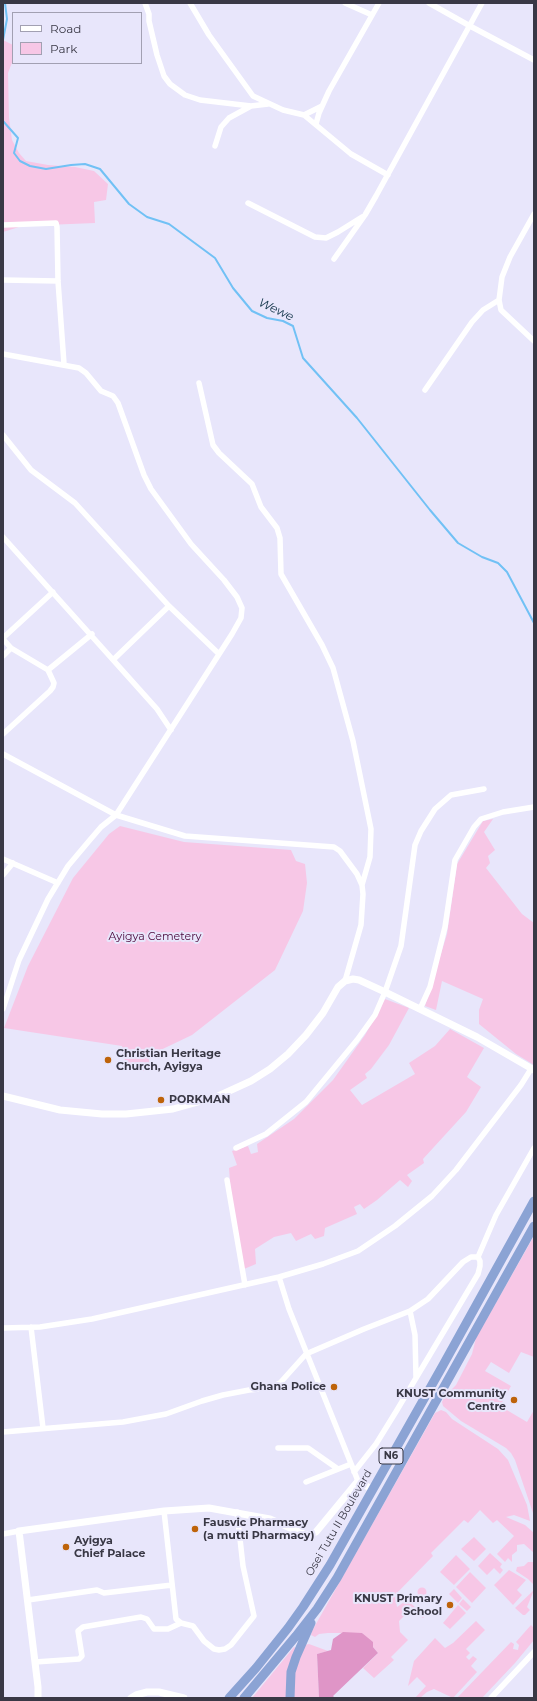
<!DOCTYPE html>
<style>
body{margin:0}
#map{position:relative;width:537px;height:1701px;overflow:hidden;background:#e8e6fb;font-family:Montserrat,sans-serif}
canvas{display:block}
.frame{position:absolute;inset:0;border:4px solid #393845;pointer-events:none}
.legend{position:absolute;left:12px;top:12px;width:130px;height:52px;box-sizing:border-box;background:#e8e6fb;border:1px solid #a2a0b2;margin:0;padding:5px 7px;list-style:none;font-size:12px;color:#393845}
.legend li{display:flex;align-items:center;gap:8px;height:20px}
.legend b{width:20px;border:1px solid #a2a0b2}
</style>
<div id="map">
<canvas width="537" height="1701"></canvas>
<div class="frame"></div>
<ul class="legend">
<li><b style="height:5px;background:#fff"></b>Road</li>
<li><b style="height:11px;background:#f7c7e6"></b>Park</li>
</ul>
</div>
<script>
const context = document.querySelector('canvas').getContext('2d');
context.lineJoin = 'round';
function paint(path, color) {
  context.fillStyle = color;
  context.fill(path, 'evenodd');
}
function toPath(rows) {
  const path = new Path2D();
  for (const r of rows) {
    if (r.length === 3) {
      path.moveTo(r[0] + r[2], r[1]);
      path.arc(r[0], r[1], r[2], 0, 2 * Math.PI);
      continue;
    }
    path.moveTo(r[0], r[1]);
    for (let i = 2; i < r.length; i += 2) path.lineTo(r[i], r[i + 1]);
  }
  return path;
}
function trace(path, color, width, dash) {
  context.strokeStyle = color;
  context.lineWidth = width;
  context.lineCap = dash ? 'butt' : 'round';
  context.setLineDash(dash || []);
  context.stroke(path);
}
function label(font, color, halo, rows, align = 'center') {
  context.font = font + ' Montserrat,sans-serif';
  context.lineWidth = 4;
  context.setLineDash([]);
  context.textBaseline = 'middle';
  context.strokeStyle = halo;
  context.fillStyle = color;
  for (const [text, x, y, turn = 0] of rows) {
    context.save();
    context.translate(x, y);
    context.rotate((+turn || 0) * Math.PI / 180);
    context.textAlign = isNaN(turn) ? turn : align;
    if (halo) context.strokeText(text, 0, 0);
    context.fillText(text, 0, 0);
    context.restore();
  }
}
paint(toPath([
 [3,40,13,45,13,60,8,73,9,118,12,140,19,153,26,161,48,165,75,167,94,171,108,184,106,200,94,202,95,223,22,226,3,232],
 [493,819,484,832,495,850,488,856,490,863,486,868,522,914,534,923,534,1065,516,1054,479,1024,479,1010,483,999,442,981,436,1010,425,1006,447,934,457,864,483,821],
 [120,826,184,842,291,850,296,861,305,864,307,883,303,911,275,970,192,1035,148,1056,152,1071,127,1071,122,1046,4,1028,28,966,73,878,109,834],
 [385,999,409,1008,389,1045,371,1069,365,1074,367,1078,350,1090,362,1105,415,1074,409,1063,435,1046,450,1029,484,1048,467,1077,481,1087,466,1112,423,1159,424,1163,407,1175,412,1181,408,1187,400,1180,377,1200,364,1209,360,1204,354,1207,357,1214,325,1228,324,1236,315,1239,311,1234,296,1241,291,1233,274,1237,255,1249,256,1264,244,1269,231,1194,229,1168,237,1165,232,1151,248,1146,251,1154,258,1152,257,1144,294,1119,333,1080,365,1035],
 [534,1236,534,1357,521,1352,509,1373,491,1362,485,1371,511,1386,500,1406,527,1422,534,1410,534,1516,515,1460,511,1453,506,1448,461,1421,443,1406,442,1402,445,1396,456,1385,472,1354,476,1338],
 [441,1410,446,1412,452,1419,498,1449,508,1460,527,1505,530,1521,514,1515,506,1517,525,1525,534,1533,534,1553,524,1544,517,1545,517,1551,512,1555,512,1562,508,1558,505,1562,497,1554,514,1536,497,1520,493,1523,480,1510,468,1523,464,1520,431,1553,433,1556,395,1595,397,1607,407,1600,425,1616,423,1618,410,1610,399,1621,400,1632,408,1640,391,1657,394,1660,374,1678,363,1668,378,1653,362,1633,328,1633,319,1634,315,1637,311,1635,312,1631,435,1413],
 [474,1537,486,1549,474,1561,461,1549],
 [490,1553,502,1564,500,1567,503,1570,500,1574,494,1568,487,1575,478,1566],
 [456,1555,470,1569,454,1585,440,1572],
 [528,1562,534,1562,534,1585,528,1579,516,1571,517,1567,524,1566],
 [509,1570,526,1580,517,1590,522,1595,513,1605,494,1585],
 [470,1572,486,1588,472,1603,456,1587],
 [422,1592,4.5],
 [454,1589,462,1598,458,1603,449,1594],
 [534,1590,527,1607,530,1610,525,1615,523,1615,515,1608],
 [415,1599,4.5],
 [463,1599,471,1607,467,1611,459,1604],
 [458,1605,466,1613,450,1629,443,1623],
 [476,1621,485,1630,466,1649,470,1653,466,1657,469,1660,473,1656,477,1659,471,1666,477,1672,453,1698,434,1689,427,1692,420,1698,415,1698,426,1686,417,1677,408,1686,414,1661,435,1638,445,1648,453,1643],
 [531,1625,534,1628,534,1640,515,1663,482,1698,457,1698,511,1642,514,1644,513,1649,518,1650,519,1645,516,1642],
 [309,1644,328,1651,317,1654,319,1698,292,1698,292,1679,305,1645],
 [294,1647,296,1648,288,1670,286,1698,252,1698]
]), '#f7c7e6');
paint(toPath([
 [343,1632,362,1633,373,1642,373,1647,378,1653,333,1696,335,1698,319,1698,317,1654,331,1650,333,1639]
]), '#df95c7');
trace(toPath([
 [3,40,7,19,5,3],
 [3,121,18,138,14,153,20,161,30,166,46,169,71,165,85,164,100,169,129,204,147,217,169,224,215,258,233,288,252,311,267,318,283,321,293,326,303,358,357,418,430,510,458,543,482,557,498,563,507,572,534,623]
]), '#71c1f5', 2);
trace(toPath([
 [145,3,149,14,149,21,157,55,164,76,170,84,185,95,200,100,251,106],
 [190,3,209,35,253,96,283,110,304,115,351,154,388,175],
 [345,3,372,15],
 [429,3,470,26,534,60],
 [304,115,322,106],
 [316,124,319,113,329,91,379,3],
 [215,146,221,127,229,118,251,106,268,104],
 [248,203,315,237,326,238,338,232,362,217],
 [534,214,510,257,502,277,499,300,501,310,534,341],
 [3,225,56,223,57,227,58,281,64,364],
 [334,259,365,215,376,196,482,3],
 [3,280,58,281],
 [3,354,79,368,86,373,101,391,113,396,118,403,144,475,151,489,191,544,224,580,237,597,242,608,241,618,232,634,116,815,101,827,89,841,68,866,48,899,19,960,3,1009],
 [199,383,213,445,219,453,252,484,261,507,277,528,280,538,281,574,322,645,333,668,353,741,371,829,370,857,362,885],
 [425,390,472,322,483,310,499,300],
 [3,435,31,470,75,503,169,606,219,654],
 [3,537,157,709,171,730],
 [3,638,53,592],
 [3,639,11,648,48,670,54,683,53,687,50,691,3,734],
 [3,656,11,648],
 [114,659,169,606],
 [48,670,92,634],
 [3,754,116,815,185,836,334,847,340,851,357,874,362,885,363,894,361,925,345,981],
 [3,859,58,883],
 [3,875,13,863],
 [420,1009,430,987,445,927,455,860,474,827,481,819,503,812,534,807],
 [236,1148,266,1134,306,1102,357,1040,375,1015,385,992,401,946,415,845,421,831,435,809,451,795,484,789],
 [227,1180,245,1285],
 [279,1277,289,1309,358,1481],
 [410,1311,415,1335,416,1377],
 [31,1327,43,1428],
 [3,1328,40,1327,92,1319,279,1277,323,1264,358,1251,395,1226,432,1196,456,1170,521,1085,531,1069],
 [3,1432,123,1422,166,1414,202,1401,223,1395,249,1390,270,1388,280,1383,306,1354,364,1329,410,1311,428,1299,463,1262,471,1257,478,1257],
 [278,1448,308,1448,338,1469],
 [354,1472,376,1444,397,1410,478,1274,480,1266,480,1261,478,1257,496,1215,534,1148],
 [306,1482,351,1464],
 [164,1511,176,1619,181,1623,193,1626,204,1641,214,1649,219,1650,225,1649,231,1645,254,1616,243,1566,237,1512],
 [3,1534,19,1531],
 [28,1600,97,1590,104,1593,172,1585],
 [35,1662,79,1659,82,1656,78,1631,83,1627,141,1617,147,1619,154,1629,168,1629,181,1623],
 [491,1698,534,1652]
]), '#fff', 5.5);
trace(toPath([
 [3,1096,60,1110,102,1114,126,1114,173,1109,216,1097,251,1081,270,1069,288,1054,306,1035,323,1013,338,987,345,981,353,979,359,980,385,992,477,1037,534,1070],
 [38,1698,38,1687,19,1531,164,1511,209,1508,270,1519,306,1535,311,1534,316,1532,358,1481,373,1490],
 [131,1698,136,1695,147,1692,159,1692,184,1698]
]), '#fff', 7);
trace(toPath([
 [229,1698,256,1668,288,1628,303,1607,330,1565,442,1367,534,1201],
 [244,1698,296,1636,317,1609,337,1578,534,1226],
 [290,1698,291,1672,296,1657,311,1623]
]), '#8ba3d4', 9);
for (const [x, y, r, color] of [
 [108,1060,4,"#be630a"],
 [161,1100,4,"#be630a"],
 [334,1387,4,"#be630a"],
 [514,1400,4,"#be630a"],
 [195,1529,4,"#be630a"],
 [66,1547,4,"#be630a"],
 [450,1605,4,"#be630a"]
]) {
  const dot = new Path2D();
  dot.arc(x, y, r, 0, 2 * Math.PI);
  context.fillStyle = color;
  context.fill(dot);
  trace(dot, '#e8e6fb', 1.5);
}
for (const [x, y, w] of [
 [391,1456,24]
]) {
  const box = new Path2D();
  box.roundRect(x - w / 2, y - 8, w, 16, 3);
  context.fillStyle = '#e8e6fb';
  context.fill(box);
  trace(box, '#393845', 1);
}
label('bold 10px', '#393845', null, [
 ["N6",391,1456]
]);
label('11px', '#49073a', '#e8e6fb', [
 ["Ayigya Cemetery",155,937]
]);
label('bold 11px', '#393845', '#e8e6fb', [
 ["Christian Heritage",116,1054],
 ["Church, Ayigya",116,1067],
 ["PORKMAN",169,1100],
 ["Ghana Police",326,1387,"right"],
 ["KNUST Community",506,1394,"right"],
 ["Centre",506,1407,"right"],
 ["Fausvic Pharmacy",203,1523],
 ["(a mutti Pharmacy)",203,1536],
 ["Ayigya",74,1541],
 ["Chief Palace",74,1554],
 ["KNUST Primary",442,1599,"right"],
 ["School",442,1612,"right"]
], 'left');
label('11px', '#393845', '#e8e6fb', [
 ["Osei Tutu II Boulevard",339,1523,-60]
]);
label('italic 12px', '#0f3247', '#e8e6fb', [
 ["Wewe",276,310,25]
]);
</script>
